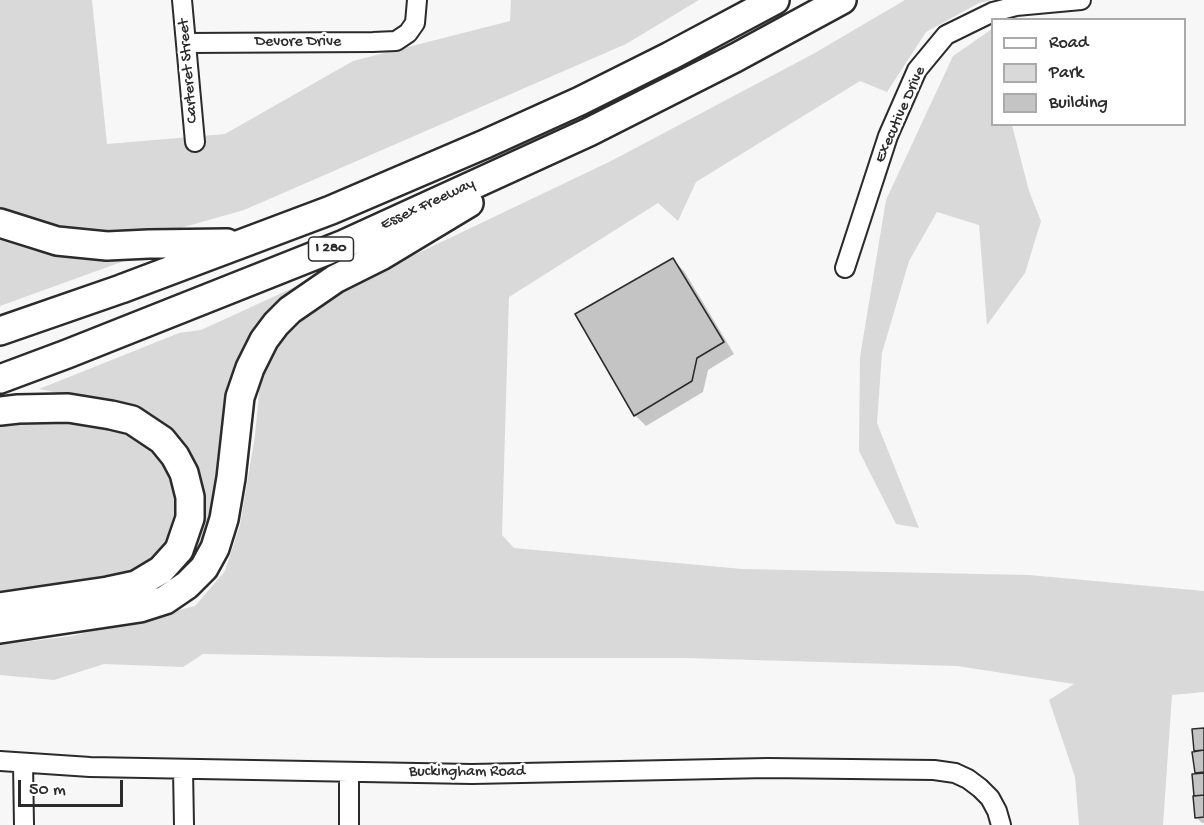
<!DOCTYPE html>
<style>
body{margin:0}
#map{position:relative;width:1204px;height:825px;overflow:hidden;background:#f7f7f7;font-family:"Gochi Hand",sans-serif}
canvas{display:block}
.legend{position:absolute;left:991px;top:18px;width:195px;height:108px;box-sizing:border-box;background:#fff;border:2px solid #aaa;margin:0;padding:8px 10px;list-style:none;font-size:18px;color:#2b2b2b}
.legend li{display:flex;align-items:center;gap:12px;height:30px}
.legend b{width:30px;border:2px solid #aaa}
.scale{position:absolute;left:18px;top:780px;width:105px;height:27px;box-sizing:border-box;border:3px solid #2b2b2b;border-top:0;padding-left:8px;font-size:18px;line-height:21px;white-space:nowrap;color:#2b2b2b;-webkit-text-stroke:4px #fff;paint-order:stroke}
</style>
<div id="map">
<canvas width="1204" height="825"></canvas>
<ul class="legend">
<li><b style="height:8px;background:#fff"></b>Road</li>
<li><b style="height:16px;background:#d9d9d9"></b>Park</li>
<li><b style="height:16px;background:#c4c4c4"></b>Building</li>
</ul>
<div class="scale">50 m</div>
</div>
<script>
const context = document.querySelector('canvas').getContext('2d');
context.lineJoin = 'round';
function paint(path, color) {
  context.fillStyle = color;
  context.fill(path, 'evenodd');
}
function toPath(rows) {
  const path = new Path2D();
  for (const r of rows) {
    path.moveTo(r[0], r[1]);
    for (let i = 2; i < r.length; i += 2) path.lineTo(r[i], r[i + 1]);
  }
  return path;
}
function trace(path, color, width, dash) {
  context.strokeStyle = color;
  context.lineWidth = width;
  context.lineCap = dash ? 'butt' : 'round';
  context.setLineDash(dash || []);
  context.stroke(path);
}
function label(font, color, halo, rows, align = 'center') {
  context.font = font + ' "Gochi Hand",sans-serif';
  context.lineWidth = 5;
  context.setLineDash([]);
  context.textBaseline = 'middle';
  context.strokeStyle = halo;
  context.fillStyle = color;
  for (const [text, x, y, turn = 0] of rows) {
    context.save();
    context.translate(x, y);
    context.rotate((+turn || 0) * Math.PI / 180);
    context.textAlign = isNaN(turn) ? turn : align;
    if (halo) context.strokeText(text, 0, 0);
    context.fillText(text, 0, 0);
    context.restore();
  }
}
paint(toPath([
 [0,0,92,0,107,144,225,134,353,61,510,21,511,0,699,0,626,44,244,210,156,235,79,237,0,215],
 [905,0,991,0,979,3,926,32,887,92,860,81,696,182,678,221,658,203,509,297,502,535,514,548,742,569,1029,575,1204,591,1204,692,1172,695,1163,825,1079,825,1075,777,1049,700,1074,684,957,666,686,658,427,658,203,654,183,667,104,664,54,680,0,675,0,645,72,636,195,606,225,571,240,525,255,436,260,382,280,341,322,303,389,267,611,161,813,54],
 [992,29,992,124,1012,125,1029,191,1041,221,1025,273,987,325,979,225,937,212,909,261,882,353,877,423,919,528,896,524,859,451,860,357,886,200,953,56],
 [0,234,137,252,127,260,0,306],
 [308,281,244,349,235,382,210,529,194,561,178,560,198,519,129,407,39,389,179,333,201,330],
 [96,417,163,451,179,487,180,521,167,545,150,566,115,580,0,599,0,418]
]), '#d9d9d9');
paint(toPath([
 [673,260,684,271,734,354,708,370,703,392,646,426,635,415],
 [1204,729,1204,823,1202,823,1197,818,1196,775,1194,753,1196,753,1193,730]
]), '#0003');
const building = toPath([
 [673,258,724,342,697,358,692,381,634,416,575,314,673,258],
 [1204,728,1204,750,1194,751,1192,729,1204,728],
 [1204,750,1204,772,1195,773,1192,752,1204,750],
 [1204,773,1204,795,1194,796,1192,774,1204,773],
 [1204,795,1204,817,1195,818,1193,796,1204,795]
]);
paint(building, '#c4c4c4');
trace(building, '#2b2b2b', 1.5);
const minor = toPath([
 [182,0,195,142],
 [186,43,373,42,396,41,408,33,415,23,417,0],
 [845,268,888,136,917,70,946,35,993,12,1016,6,1081,0],
 [0,761,90,767,472,774,768,768,934,770,955,773,968,779,980,788,990,798,997,811,1001,825],
 [23,763,24,825],
 [183,769,184,825],
 [349,772,349,825]
]);
const highway = toPath([
 [0,223,57,241,107,246,149,244,227,243],
 [0,331,121,289,331,210,485,144,580,101,670,56,775,0],
 [0,379,67,354,344,244,589,132,735,58,842,0],
 [0,411,18,409,68,408,111,415,132,420,162,440,175,456,184,473,190,497,190,518,179,550,161,570,136,585,108,591,0,607],
 [0,629,140,608,165,600,187,585,204,568,215,548,224,519,231,478,240,397,250,368,264,340,276,324,290,310,335,279,381,256,469,203]
]);
trace(minor, '#2b2b2b', 22);
trace(highway, '#2b2b2b', 32);
trace(minor, '#fff', 18);
trace(highway, '#fff', 27);
for (const [x, y, w] of [
 [331,249,45]
]) {
  const box = new Path2D();
  box.roundRect(x - w / 2, y - 12, w, 24, 4.5);
  context.fillStyle = '#fff';
  context.fill(box);
  trace(box, '#2b2b2b', 1.5);
}
label('bold 15px', '#2b2b2b', null, [
 ["I 280",331,249]
]);
label('16px', '#2b2b2b', '#fff', [
 ["Devore Drive",298,43],
 ["Carteret Street",189,71,-95],
 ["Executive Drive",901,115,-66],
 ["Essex Freeway",428,205,-25],
 ["Buckingham Road",467,773]
]);
</script>
